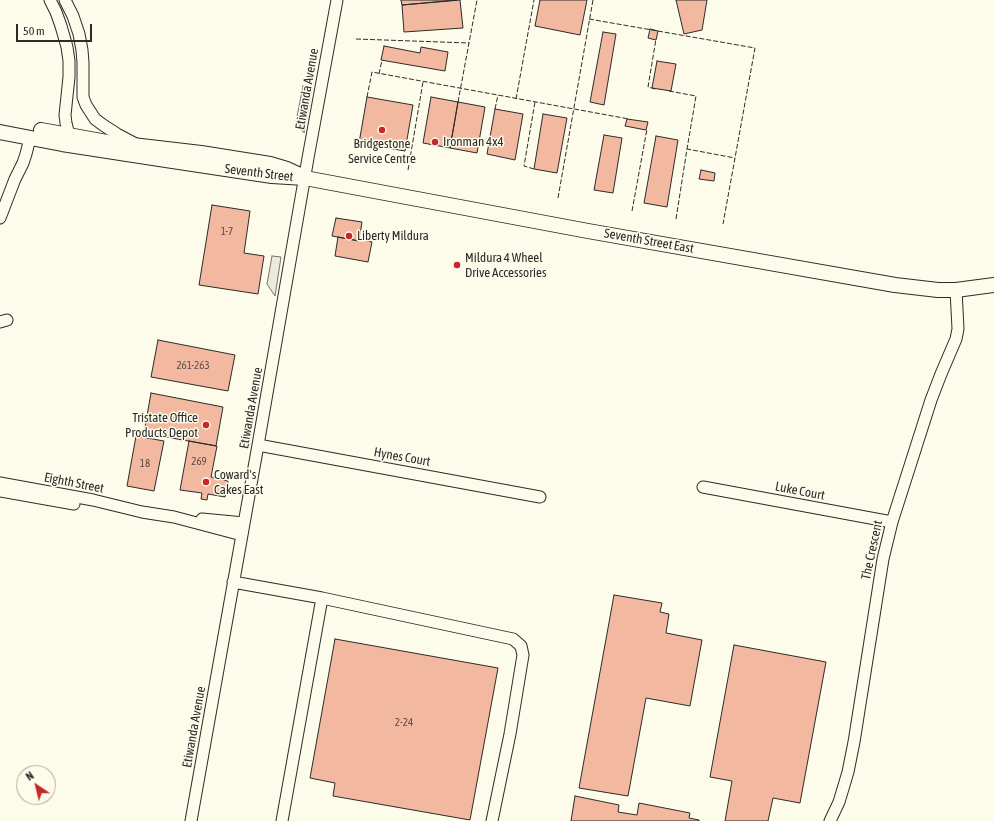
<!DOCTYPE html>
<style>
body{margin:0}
#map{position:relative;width:994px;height:821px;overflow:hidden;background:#fdfbea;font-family:"Asap Condensed",sans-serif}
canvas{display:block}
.north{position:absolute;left:16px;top:765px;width:40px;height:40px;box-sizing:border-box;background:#fdfbea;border:1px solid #a9a89e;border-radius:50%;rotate:325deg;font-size:11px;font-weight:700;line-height:16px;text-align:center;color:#2b2b2b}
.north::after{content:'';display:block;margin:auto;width:14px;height:18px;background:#c62828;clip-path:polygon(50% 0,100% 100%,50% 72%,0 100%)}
.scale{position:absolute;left:16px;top:24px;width:76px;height:18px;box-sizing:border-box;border:2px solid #2b2b2b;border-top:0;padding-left:5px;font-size:12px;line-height:14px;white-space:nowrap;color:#2b2b2b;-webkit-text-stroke:3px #fdfbea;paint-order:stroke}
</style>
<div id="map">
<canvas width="994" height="821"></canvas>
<div class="north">N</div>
<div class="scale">50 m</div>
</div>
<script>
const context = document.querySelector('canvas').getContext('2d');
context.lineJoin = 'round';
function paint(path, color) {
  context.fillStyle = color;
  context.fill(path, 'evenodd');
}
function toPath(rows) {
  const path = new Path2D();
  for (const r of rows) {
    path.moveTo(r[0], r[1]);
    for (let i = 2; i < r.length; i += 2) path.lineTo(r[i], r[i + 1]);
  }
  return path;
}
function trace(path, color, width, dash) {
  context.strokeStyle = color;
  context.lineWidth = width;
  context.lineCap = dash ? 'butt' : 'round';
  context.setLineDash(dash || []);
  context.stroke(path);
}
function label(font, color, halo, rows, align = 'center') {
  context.font = font + ' "Asap Condensed",sans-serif';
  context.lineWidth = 3;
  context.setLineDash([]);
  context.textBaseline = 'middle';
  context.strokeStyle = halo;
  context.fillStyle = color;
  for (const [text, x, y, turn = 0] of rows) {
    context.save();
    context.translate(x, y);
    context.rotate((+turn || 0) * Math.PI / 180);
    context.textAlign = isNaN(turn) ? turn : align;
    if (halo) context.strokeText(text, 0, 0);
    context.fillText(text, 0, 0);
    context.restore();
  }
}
const parking = toPath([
 [303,86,312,88,304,133,296,122,303,86],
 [272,256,281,257,275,296,267,284,272,256]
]);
paint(parking, '#eceadb');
trace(parking, '#74746e', 1);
const building = toPath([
 [401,0,457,0,402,5,401,0],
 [460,0,463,28,404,32,402,5,460,0],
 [540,0,587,0,580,35,535,26,540,0],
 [676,0,707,0,702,30,684,34,676,0],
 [650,29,658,31,656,40,648,38,650,29],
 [603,32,616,34,604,105,590,102,603,32],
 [384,46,420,53,421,47,448,52,445,71,381,60,384,46],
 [657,61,676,64,671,91,652,88,657,61],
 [367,97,413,105,405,151,359,143,367,97],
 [431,97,458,102,450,148,423,143,431,97],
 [458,102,485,107,477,153,450,148,458,102],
 [495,109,523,114,515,160,487,154,495,109],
 [543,114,567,118,557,173,534,169,543,114],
 [627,119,648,122,646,130,625,126,627,119],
 [604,135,622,138,613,193,594,190,604,135],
 [656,136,678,140,667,207,644,203,656,136],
 [701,170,715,173,714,181,699,179,701,170],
 [212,205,250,211,244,253,264,256,258,294,199,285,212,205],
 [336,218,362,222,359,241,332,236,336,218],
 [338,237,359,241,359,239,372,242,368,262,335,256,338,237],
 [158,340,235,355,228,391,151,377,158,340],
 [151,393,223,407,216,446,144,433,151,393],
 [136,436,164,441,154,491,127,486,136,436],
 [189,441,217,446,211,477,228,481,225,497,208,494,207,500,201,499,202,493,180,490,189,441],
 [614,595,662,603,660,612,669,614,666,633,702,640,690,706,646,698,628,796,579,788,614,595],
 [335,639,498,668,470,820,333,796,335,783,310,778,335,639],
 [734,645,826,662,800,803,773,798,768,821,725,821,732,781,710,777,734,645],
 [575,796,619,805,618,812,637,815,639,803,690,813,689,818,699,820,699,821,571,821,575,796]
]);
paint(building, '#f2b8a0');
trace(building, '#2b2b2b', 1);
const minor = toPath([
 [50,0,56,12,61,26,67,47,69,61,69,77,65,115,66,123,68,131,73,141],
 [65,0,73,16,79,34,82,50,83,63,83,97,86,105,95,119,103,125,117,134,134,143],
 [0,218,15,179,23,163,26,154,30,138],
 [0,322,7,320],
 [258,445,540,497],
 [0,483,93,500,142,512,174,517,242,535],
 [703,487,892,522],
 [0,491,74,504],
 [202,519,244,523],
 [233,582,322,598,513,639,521,646,523,655,510,734,492,821],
 [191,821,258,445,308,158,337,0],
 [282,821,322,598],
 [830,821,839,802,848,772,854,742,883,559,892,522,931,400,941,374,956,339,958,329,956,290]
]);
const major = toPath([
 [41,130,107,142,201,153,270,164,287,169,298,174],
 [0,132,62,144,166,160,272,176,305,178,588,231,895,285,938,290,956,290,994,285]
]);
trace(minor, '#2b2b2b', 13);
trace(major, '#2b2b2b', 16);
trace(minor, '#fdfbea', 11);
trace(major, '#fdfbea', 14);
trace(toPath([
 [589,19,755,48,723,224],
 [356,39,469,43],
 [379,74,382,60],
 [655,89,648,87,656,39],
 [669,91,696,96,687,149],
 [367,97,372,72,629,119],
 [516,99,534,0],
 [458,102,477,0],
 [495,109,498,95],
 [534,169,524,166,535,102],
 [408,170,423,82],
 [558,198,593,0],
 [632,211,647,129],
 [676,219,687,149,735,158]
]), '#2b2b2b', 1, [5, 2]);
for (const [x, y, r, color] of [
 [382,130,4,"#c62828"],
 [435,142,4,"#c62828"],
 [349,236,4,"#c62828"],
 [457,265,4,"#c62828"],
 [206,425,4,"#c62828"],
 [206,482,4,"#c62828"]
]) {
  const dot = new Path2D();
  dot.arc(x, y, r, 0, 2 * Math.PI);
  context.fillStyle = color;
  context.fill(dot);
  trace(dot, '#fdfbea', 1.5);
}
label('11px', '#5d4e48', null, [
 ["1-7",227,232],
 ["261-263",193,366],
 ["269",199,462],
 ["18",145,464],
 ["2-24",404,723]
]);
label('13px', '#2b2b2b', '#fdfbea', [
 ["Etiwanda Avenue",307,89,-80],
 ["Seventh Street",259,173,7],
 ["Seventh Street East",649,241,10],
 ["Etiwanda Avenue",251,408,-80],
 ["Hynes Court",402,457,10],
 ["Eighth Street",74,483,11],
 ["Luke Court",800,491,11],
 ["The Crescent",872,550,-78],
 ["Etiwanda Avenue",194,727,-80]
]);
label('13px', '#2b2b2b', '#fdfbea', [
 ["Ironman 4x4",443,142],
 ["Bridgestone",382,144,"center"],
 ["Service Centre",382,159,"center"],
 ["Liberty Mildura",357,236],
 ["Mildura 4 Wheel",465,258],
 ["Drive Accessories",465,273],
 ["Tristate Office",198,418,"right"],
 ["Products Depot",198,433,"right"],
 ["Coward's",214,475],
 ["Cakes East",214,490]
], 'left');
</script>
